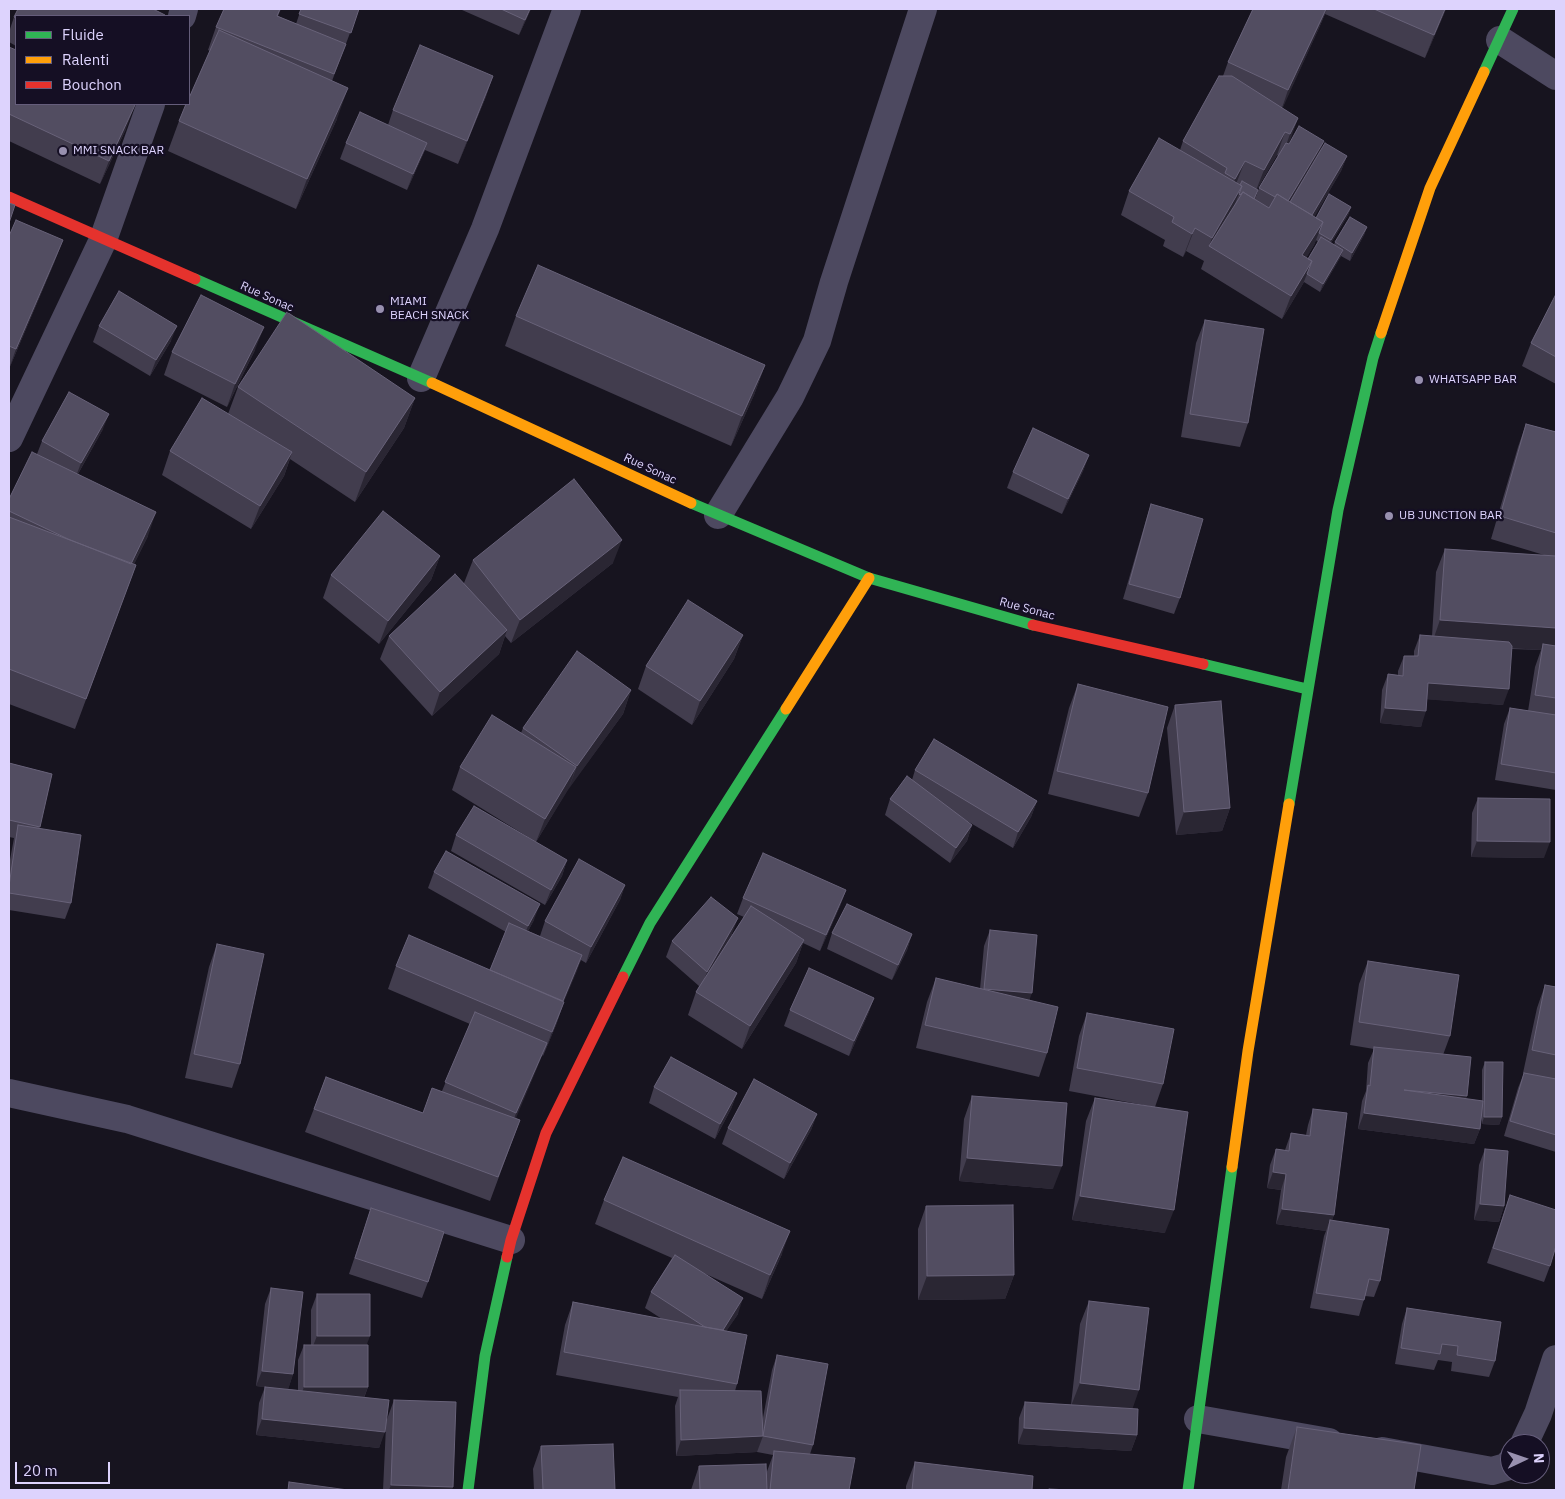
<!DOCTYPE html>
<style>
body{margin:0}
#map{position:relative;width:1565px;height:1499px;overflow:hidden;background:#17141f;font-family:"IBM Plex Sans",sans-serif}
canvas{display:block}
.frame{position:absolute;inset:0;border:10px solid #ddd3fd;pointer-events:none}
.legend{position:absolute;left:15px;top:15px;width:175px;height:90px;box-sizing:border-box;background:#150f24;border:1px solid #655d7b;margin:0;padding:6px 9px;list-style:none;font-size:15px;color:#ddd3fd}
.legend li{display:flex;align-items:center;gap:10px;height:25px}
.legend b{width:25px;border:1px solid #655d7b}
.north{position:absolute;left:1500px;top:1434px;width:50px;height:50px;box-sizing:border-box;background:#150f24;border:1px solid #655d7b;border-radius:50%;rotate:87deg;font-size:14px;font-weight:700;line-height:20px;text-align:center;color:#ddd3fd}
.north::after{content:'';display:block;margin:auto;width:18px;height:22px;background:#9890af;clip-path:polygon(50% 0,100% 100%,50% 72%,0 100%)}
.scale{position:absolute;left:15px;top:1462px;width:95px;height:22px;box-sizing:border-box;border:2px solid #ddd3fd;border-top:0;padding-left:6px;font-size:15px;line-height:18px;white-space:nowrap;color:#ddd3fd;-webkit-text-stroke:4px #150f24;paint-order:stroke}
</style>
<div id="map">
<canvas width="1565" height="1499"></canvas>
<div class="frame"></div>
<ul class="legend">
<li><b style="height:6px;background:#30b455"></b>Fluide</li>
<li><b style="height:6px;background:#ff9f0a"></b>Ralenti</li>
<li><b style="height:6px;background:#e5322d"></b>Bouchon</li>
</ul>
<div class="north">N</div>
<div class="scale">20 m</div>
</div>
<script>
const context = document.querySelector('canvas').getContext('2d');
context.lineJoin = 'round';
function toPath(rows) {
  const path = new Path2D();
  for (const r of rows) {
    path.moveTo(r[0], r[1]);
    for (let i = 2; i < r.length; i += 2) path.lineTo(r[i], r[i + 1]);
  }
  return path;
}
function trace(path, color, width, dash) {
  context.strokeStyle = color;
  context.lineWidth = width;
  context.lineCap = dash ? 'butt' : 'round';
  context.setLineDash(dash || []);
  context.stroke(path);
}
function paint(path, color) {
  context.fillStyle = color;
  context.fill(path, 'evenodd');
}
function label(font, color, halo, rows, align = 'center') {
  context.font = font + ' "IBM Plex Sans",sans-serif';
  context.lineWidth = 4.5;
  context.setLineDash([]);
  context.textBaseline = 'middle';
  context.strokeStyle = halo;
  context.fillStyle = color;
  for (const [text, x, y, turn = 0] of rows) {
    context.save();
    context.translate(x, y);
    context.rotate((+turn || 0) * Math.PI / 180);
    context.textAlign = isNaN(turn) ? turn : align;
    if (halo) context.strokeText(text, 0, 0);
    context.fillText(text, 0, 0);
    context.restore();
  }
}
trace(toPath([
 [182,16,184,9],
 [1500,40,1556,76],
 [421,378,485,229,567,9],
 [9,438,103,240,151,104],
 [718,515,790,397,817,341,834,282,923,9],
 [9,1093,127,1119,511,1240],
 [1198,1419,1329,1442],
 [1524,1444,1538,1414,1556,1359],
 [1382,1451,1492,1471,1506,1467,1510,1463]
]), '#4d4960', 28);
trace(toPath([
 [1484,72,1513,9],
 [195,279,432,383],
 [691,503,869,578,1033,625],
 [1203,664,1307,689],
 [1289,804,1338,510,1373,358,1381,333],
 [623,977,650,923,786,709],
 [468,1490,485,1356,507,1257],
 [1188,1490,1232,1167]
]), '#30b455', 11);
trace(toPath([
 [1381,333,1430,188,1484,72],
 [432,383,691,503],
 [786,709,869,578],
 [1232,1167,1248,1051,1289,804]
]), '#ff9f0a', 11);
trace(toPath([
 [9,197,195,279],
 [1033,625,1203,664],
 [507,1257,511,1240,546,1133,623,977]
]), '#e5322d', 11);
paint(toPath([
 [281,9,278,16,296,24,301,9,359,9,332,81,337,119,296,209,168,151,179,121,210,51,208,50,216,27],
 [462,9,531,9,519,35,462,10],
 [1253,9,1446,9,1425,58,1325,14,1319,28,1282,108,1298,118,1288,144,1319,152,1347,156,1341,171,1314,217,1316,218,1351,207,1348,215,1331,243,1334,245,1335,242,1367,227,1364,235,1350,261,1341,256,1320,292,1304,282,1282,319,1201,269,1204,261,1186,251,1183,257,1163,246,1165,240,1121,215,1129,191,1180,150,1183,141,1223,76,1228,62],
 [1277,155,1278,156,1259,188,1255,199,1257,189],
 [1316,240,1318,242,1308,259,1306,258,1314,245],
 [16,16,16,46,9,42,9,32,14,17],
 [9,48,126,129,100,184,9,141],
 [493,76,485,99,458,164,425,150,407,190,340,159,346,143,388,125,393,110],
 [9,236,63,240,54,263,9,369],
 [1556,295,1556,384,1522,366,1531,343],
 [516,316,765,365,754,395,731,446,505,346],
 [1205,320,1248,423,1240,447,1181,437,1196,343],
 [99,326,171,341,150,376,93,342],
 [255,350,227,407,164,375,172,352],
 [238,387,415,398,404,428,355,502,290,459,284,476,251,529,162,475,170,451,228,414],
 [1526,424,1556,432,1556,790,1495,780,1504,724,1510,708,1528,711,1535,667,1541,650,1512,649,1503,705,1427,699,1421,727,1380,723,1382,690,1388,674,1398,675,1398,671,1404,656,1414,656,1414,651,1420,635,1432,636,1436,572,1445,549,1544,555,1491,539,1518,447],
 [103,429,78,474,148,536,134,564,136,565,75,729,9,704,9,499,37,454,42,441],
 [1089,455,1083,471,1062,514,1007,488,1013,472],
 [1151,504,1180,598,1174,614,1123,599,1146,520],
 [440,556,431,580,379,644,323,598,331,575],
 [473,560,613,563,511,643,505,636,499,654,432,716,380,659,389,636,464,583],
 [743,635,734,659,692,725,638,689,646,666],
 [1078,684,1148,793,1139,817,1048,794,1069,708],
 [631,690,623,714,568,789,536,842,452,790,460,767,521,733,523,728],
 [1175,705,1230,808,1222,831,1176,835,1167,728],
 [9,763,52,774,39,828,71,903,65,919,9,910,9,865,14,838,9,837],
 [915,770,1037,801,1031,817,1013,848,962,818,972,825,967,841,950,863,885,815,890,799,912,780],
 [1478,798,1544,858,1471,857,1472,813],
 [456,835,567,860,562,876,545,905,451,851],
 [434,872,534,920,528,931,540,936,545,921,625,885,620,900,586,963,581,960,563,1002,564,1002,556,1025,543,1056,542,1055,515,1118,520,1120,490,1201,305,1132,326,1077,423,1113,442,1091,470,1024,388,989,396,966,490,970,506,932,428,888],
 [846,890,840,906,820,951,803,943,796,963,742,1049,688,1015,696,992,699,986,666,957,672,941,732,934,723,949,744,917,737,914,743,898],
 [990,930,1030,1000,1047,1053,1039,1077,916,1048,927,1002,936,978,980,989,984,946],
 [832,933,912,934,907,950,892,980,827,949],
 [217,944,240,1064,232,1088,185,1078,209,967],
 [1368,961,1450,1036,1443,1055,1466,1099,1482,1101,1482,1070,1485,1062,1502,1117,1499,1125,1482,1124,1482,1114,1480,1129,1474,1144,1358,1129,1362,1101,1366,1091,1368,1063,1374,1049,1350,1045,1359,984],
 [1545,985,1556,987,1556,1152,1504,1136,1518,1088,1524,1073,1523,1073,1537,1008],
 [874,998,868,1014,849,1056,784,1026,790,1010],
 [1087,1013,1163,1084,1155,1107,1165,1233,1072,1220,1086,1121,1095,1098,1154,1107,1069,1091,1079,1036],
 [654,1087,737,1093,731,1109,715,1139,649,1103],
 [972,1096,1053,1189,959,1181,964,1119],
 [1313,1109,1334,1215,1332,1220,1380,1281,1374,1297,1365,1296,1359,1316,1310,1308,1324,1236,1326,1231,1276,1224,1281,1190,1267,1188,1270,1165,1276,1149,1285,1150,1291,1133,1306,1135,1308,1125],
 [817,1114,811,1130,784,1179,722,1144,728,1128],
 [1485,1149,1504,1206,1499,1222,1474,1220,1479,1165],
 [1510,1195,1550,1266,1544,1282,1487,1263],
 [604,1200,782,1254,762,1299,701,1272,738,1314,726,1331,737,1384,735,1391,762,1423,772,1370,777,1355,813,1445,810,1454,849,1490,691,1490,699,1466,766,1474,773,1455,757,1452,676,1456,675,1406,678,1397,556,1375,565,1325,573,1302,662,1319,645,1308,651,1292,672,1258,595,1224],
 [926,1206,1014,1275,1005,1299,918,1300,918,1229],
 [371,1208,428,1282,422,1298,349,1274],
 [271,1288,293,1374,288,1389,298,1390,298,1360,304,1345,311,1345,311,1310,317,1294,367,1345,368,1387,364,1398,386,1422,394,1400,452,1490,383,1490,386,1426,379,1448,256,1435,259,1403,265,1387,256,1386,265,1304],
 [1089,1301,1132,1409,1137,1435,1131,1451,1018,1444,1019,1418,1025,1402,1071,1405,1080,1324],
 [1407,1308,1495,1361,1489,1377,1451,1371,1452,1362,1438,1360,1434,1370,1395,1364,1402,1324],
 [1297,1427,1414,1490,1281,1490,1286,1457],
 [541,1446,615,1490,534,1490,533,1469],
 [915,1462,1032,1490,906,1490,906,1486]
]), '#423d4e');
paint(toPath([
 [530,9,531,9,519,35,525,20],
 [1327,9,1319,28,1280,114,1288,90],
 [1445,9,1446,9,1441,21,1425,58,1434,35],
 [493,76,485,99,458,164,467,141],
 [348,88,337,119,296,209,307,179],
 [135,105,126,129,100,184,109,161],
 [1298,118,1290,141,1282,157,1290,134],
 [1285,132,1277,155,1255,193,1264,170],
 [1324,141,1318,157,1289,206,1286,204],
 [427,143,421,159,407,190,413,174],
 [1347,156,1341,171,1304,235,1310,219],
 [1245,161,1236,184,1227,202,1235,179],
 [1242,186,1233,209,1209,246,1212,238],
 [1351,207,1348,215,1328,248,1331,240],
 [1323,222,1314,245,1294,278,1302,255],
 [1367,227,1364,235,1350,261,1352,253],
 [1195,228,1186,251,1183,257,1192,234],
 [63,240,54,263,9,369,16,349],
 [1343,250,1340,258,1320,292,1323,284],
 [1312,261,1303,284,1282,319,1291,296],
 [177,326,171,341,150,376,156,360],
 [264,327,255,350,227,407,235,384],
 [765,365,754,395,731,446,742,416],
 [415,398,404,428,355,502,366,472],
 [109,414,103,429,75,479,81,463],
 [292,452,284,476,251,529,260,506],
 [1089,455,1083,471,1062,514,1068,499],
 [156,512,148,536,120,592,129,569],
 [622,540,613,563,511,643,520,620],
 [440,556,431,580,379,644,388,621],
 [1440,620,1556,628,1556,651,1543,644,1541,650,1432,643],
 [507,630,499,654,432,716,440,692],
 [743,635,734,659,692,725,700,701],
 [1428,683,1509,689,1503,705,1422,699],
 [631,690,623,714,568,790,577,766],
 [1385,708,1426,711,1421,727,1380,723],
 [576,767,568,790,536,842,545,819],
 [1037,801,1031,817,1013,848,1018,832],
 [1230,808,1222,831,1176,835,1184,812],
 [972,825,967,841,950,863,956,848],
 [1477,841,1550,842,1544,858,1471,857],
 [567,860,562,876,545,905,551,890],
 [625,885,620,900,586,963,591,947],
 [846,890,840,906,820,951,826,935],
 [540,904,534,920,522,942,528,926],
 [738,918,732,934,701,988,707,972],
 [912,934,907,950,892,980,898,965],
 [804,940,796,963,742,1049,750,1026],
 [582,955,577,971,557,1018,562,1002],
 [984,989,1032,993,1026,1009,979,1004],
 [874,998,868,1014,849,1056,854,1041],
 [564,1002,556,1025,543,1056,552,1032],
 [547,1043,538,1066,508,1137,516,1113],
 [1404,1090,1467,1096,1461,1112],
 [737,1093,731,1109,715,1139,720,1124],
 [1364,1113,1480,1129,1474,1144,1358,1129],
 [817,1114,811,1130,784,1179,790,1163],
 [1484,1117,1502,1117,1499,1125,1482,1124],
 [967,1158,1062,1166,1053,1189,959,1181],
 [1273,1172,1286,1174,1281,1190,1267,1188],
 [1080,1196,1174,1210,1165,1233,1072,1220],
 [1480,1204,1504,1206,1499,1222,1474,1220],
 [1282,1209,1334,1215,1328,1231,1330,1220,1326,1231,1276,1224],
 [790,1231,782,1254,762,1299,770,1275],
 [1014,1275,1005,1299,918,1300,927,1276],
 [743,1298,738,1314,713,1351,719,1336],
 [317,1336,370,1336,364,1352,311,1351],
 [262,1371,293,1374,288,1390,256,1386],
 [1080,1383,1139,1390,1131,1413,1071,1406],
 [304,1387,368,1387,362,1402,298,1403],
 [262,1419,385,1432,379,1448,256,1435],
 [1024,1428,1137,1435,1131,1451,1018,1444],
 [763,1436,757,1452,676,1456,681,1440],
 [391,1485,453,1487,452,1490,389,1490]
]), '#2a2633');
const building = toPath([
 [18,9,153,9,165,15,165,16,16,16,16,18,14,17,18,9],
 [224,9,280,9,277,16,346,44,334,74,216,27,224,9],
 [301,9,359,9,351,33,299,14,301,9],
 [501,9,530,9,525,20,501,9],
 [1253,9,1326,9,1288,90,1228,62,1253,9],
 [1374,9,1445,9,1434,35,1374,9],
 [219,30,348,88,307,179,179,121,186,104,189,104,189,98,219,30],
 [420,45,493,76,467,141,393,110,420,45],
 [9,47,16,50,16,104,131,104,135,105,109,161,9,114,9,47],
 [1219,76,1232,76,1298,118,1290,134,1285,132,1264,170,1245,161,1235,179,1225,173,1227,168,1183,141,1219,76],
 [360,112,427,143,413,174,346,143,360,112],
 [1299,126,1324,141,1288,201,1277,194,1275,197,1259,188,1286,143,1289,144,1299,126],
 [1159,138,1242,186,1212,238,1195,228,1192,234,1172,222,1174,217,1129,191,1159,138],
 [1325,143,1347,156,1312,215,1290,202,1325,143],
 [1242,181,1258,190,1254,199,1243,192,1240,195,1239,194,1242,186,1240,185,1242,181],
 [1243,192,1269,208,1277,194,1323,222,1302,255,1312,261,1291,296,1209,246,1243,192],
 [1329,194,1351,207,1331,240,1319,233,1323,222,1316,218,1329,194],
 [9,203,15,205,9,223,9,203],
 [1350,217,1367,227,1352,253,1335,242,1350,217],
 [16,220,63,240,16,349,9,346,9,236,16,220],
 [1321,237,1343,250,1323,284,1307,274,1312,261,1308,259,1321,237],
 [538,265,765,365,742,416,516,316,538,265],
 [119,291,177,326,156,360,99,326,119,291],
 [1556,294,1556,357,1531,343,1556,294],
 [201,295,264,327,235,384,172,352,201,295],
 [287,312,415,398,366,472,238,387,287,312],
 [1205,320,1264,329,1248,423,1190,414,1205,320],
 [69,392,109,414,81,463,42,441,69,392],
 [202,398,292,452,260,506,170,451,202,398],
 [1526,424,1556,432,1556,533,1500,516,1526,424],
 [1033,428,1089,455,1068,499,1013,472,1033,428],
 [32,452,156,512,131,564,68,539,9,511,9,499,32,452],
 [574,479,622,540,520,620,473,560,574,479],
 [1151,504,1203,519,1180,598,1129,584,1151,504],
 [383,511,440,556,388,621,331,575,383,511],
 [9,517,136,565,86,699,9,669,9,517],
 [1445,549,1556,556,1556,628,1440,620,1445,549],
 [455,574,507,630,440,692,389,636,455,574],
 [688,600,743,635,700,701,646,666,688,600],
 [1420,635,1509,642,1512,646,1509,689,1428,683,1426,711,1385,708,1388,674,1403,676,1404,656,1418,656,1420,635],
 [1543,644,1556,646,1556,698,1535,695,1543,644],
 [577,651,631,690,577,766,523,728,577,651],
 [1078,684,1168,707,1148,793,1057,771,1078,684],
 [1221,701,1230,808,1184,812,1175,705,1221,701],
 [1510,708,1556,715,1556,773,1501,764,1510,708],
 [492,715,576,767,545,819,460,767,492,715],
 [934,739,1037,801,1018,832,915,770,934,739],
 [9,763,52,774,40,827,9,820,9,763],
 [907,776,972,825,956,848,890,799,907,776],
 [1478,798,1550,799,1550,842,1477,841,1478,798],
 [474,806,567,860,551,890,456,835,474,806],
 [18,825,81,835,71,903,9,893,9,886,18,825],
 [446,851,540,904,528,926,434,872,446,851],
 [763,853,846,890,826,935,743,898,763,853],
 [579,859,625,885,591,947,545,921,579,859],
 [711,897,738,918,707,972,672,941,711,897],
 [847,904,912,934,898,965,832,933,847,904],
 [751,906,804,940,750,1026,696,992,751,906],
 [509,923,582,955,563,1001,490,970,509,923],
 [990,930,1037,935,1032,993,984,989,990,930],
 [409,935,564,1002,552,1032,396,966,409,935],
 [217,944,264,954,240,1064,194,1054,217,944],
 [1368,961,1459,975,1450,1036,1359,1022,1368,961],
 [809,968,874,998,854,1041,790,1010,809,968],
 [936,978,1058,1007,1047,1053,925,1025,936,978],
 [1545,985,1556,987,1556,1055,1532,1050,1545,985],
 [475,1012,547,1043,516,1113,445,1082,475,1012],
 [1087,1013,1174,1029,1163,1084,1077,1068,1087,1013],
 [1374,1047,1471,1057,1467,1096,1404,1090,1483,1101,1480,1129,1364,1113,1368,1085,1370,1086,1374,1047],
 [671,1057,737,1093,720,1124,654,1087,671,1057],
 [1485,1062,1503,1062,1502,1117,1484,1117,1485,1062],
 [1524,1073,1556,1079,1556,1135,1510,1121,1524,1073],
 [326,1077,423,1113,432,1088,520,1120,498,1177,314,1109,326,1077],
 [754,1079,817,1114,790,1163,728,1128,754,1079],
 [972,1096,1067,1103,1062,1166,967,1158,972,1096],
 [1095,1098,1188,1112,1174,1210,1080,1196,1095,1098],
 [1313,1109,1347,1113,1334,1215,1282,1209,1286,1174,1273,1172,1276,1149,1289,1151,1291,1133,1310,1136,1313,1109],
 [1485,1149,1508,1151,1504,1206,1480,1204,1485,1149],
 [623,1157,790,1231,770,1275,604,1200,623,1157],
 [1510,1195,1556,1210,1556,1246,1550,1266,1493,1248,1510,1195],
 [1013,1205,1014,1275,927,1276,926,1206,1013,1205],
 [371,1208,444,1232,428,1282,355,1258,371,1208],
 [1330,1220,1389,1229,1380,1281,1369,1279,1364,1300,1316,1293,1330,1220],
 [675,1255,743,1298,723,1330,705,1327,651,1292,675,1255],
 [271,1288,303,1292,293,1374,262,1371,271,1288],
 [317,1294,370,1294,370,1336,317,1336,317,1294],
 [1089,1301,1149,1308,1139,1390,1080,1383,1089,1301],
 [573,1302,747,1335,737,1384,564,1352,573,1302],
 [1407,1308,1501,1322,1495,1361,1457,1355,1458,1346,1442,1344,1440,1354,1401,1348,1407,1308],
 [304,1345,368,1345,368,1387,304,1387,304,1345],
 [777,1355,828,1364,813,1445,763,1436,777,1355],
 [265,1387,389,1400,385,1432,262,1419,265,1387],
 [680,1390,761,1391,763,1436,681,1440,680,1390],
 [394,1400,456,1402,453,1487,391,1485,394,1400],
 [1025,1402,1138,1409,1137,1435,1024,1428,1025,1402],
 [1297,1427,1421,1445,1414,1490,1288,1490,1297,1427],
 [613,1444,615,1490,543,1490,541,1446,613,1444],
 [774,1451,855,1458,849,1490,770,1490,774,1451],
 [915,1462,1033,1476,1032,1490,912,1490,915,1462],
 [766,1464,767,1490,700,1490,699,1466,766,1464],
 [289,1482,348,1490,288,1490,289,1482],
 [1049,1489,1069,1490,1048,1490,1049,1489]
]);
paint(building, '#524d61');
trace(building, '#686279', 1);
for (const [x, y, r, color] of [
 [63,151,5,"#9890af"],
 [380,309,5,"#9890af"],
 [1419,380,5,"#9890af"],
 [1389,516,5,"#9890af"]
]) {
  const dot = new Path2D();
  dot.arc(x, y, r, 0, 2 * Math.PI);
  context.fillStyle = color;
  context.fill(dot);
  trace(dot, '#150f24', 2);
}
label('12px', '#ddd3fd', '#150f24', [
 ["MMI SNACK BAR",73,151],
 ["MIAMI",390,302],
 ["BEACH SNACK",390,316],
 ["WHATSAPP BAR",1429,380],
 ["UB JUNCTION BAR",1399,516]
], 'left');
label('12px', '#ddd3fd', '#150f24', [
 ["Rue Sonac",267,297,24],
 ["Rue Sonac",650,469,25],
 ["Rue Sonac",1027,609,15]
]);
</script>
